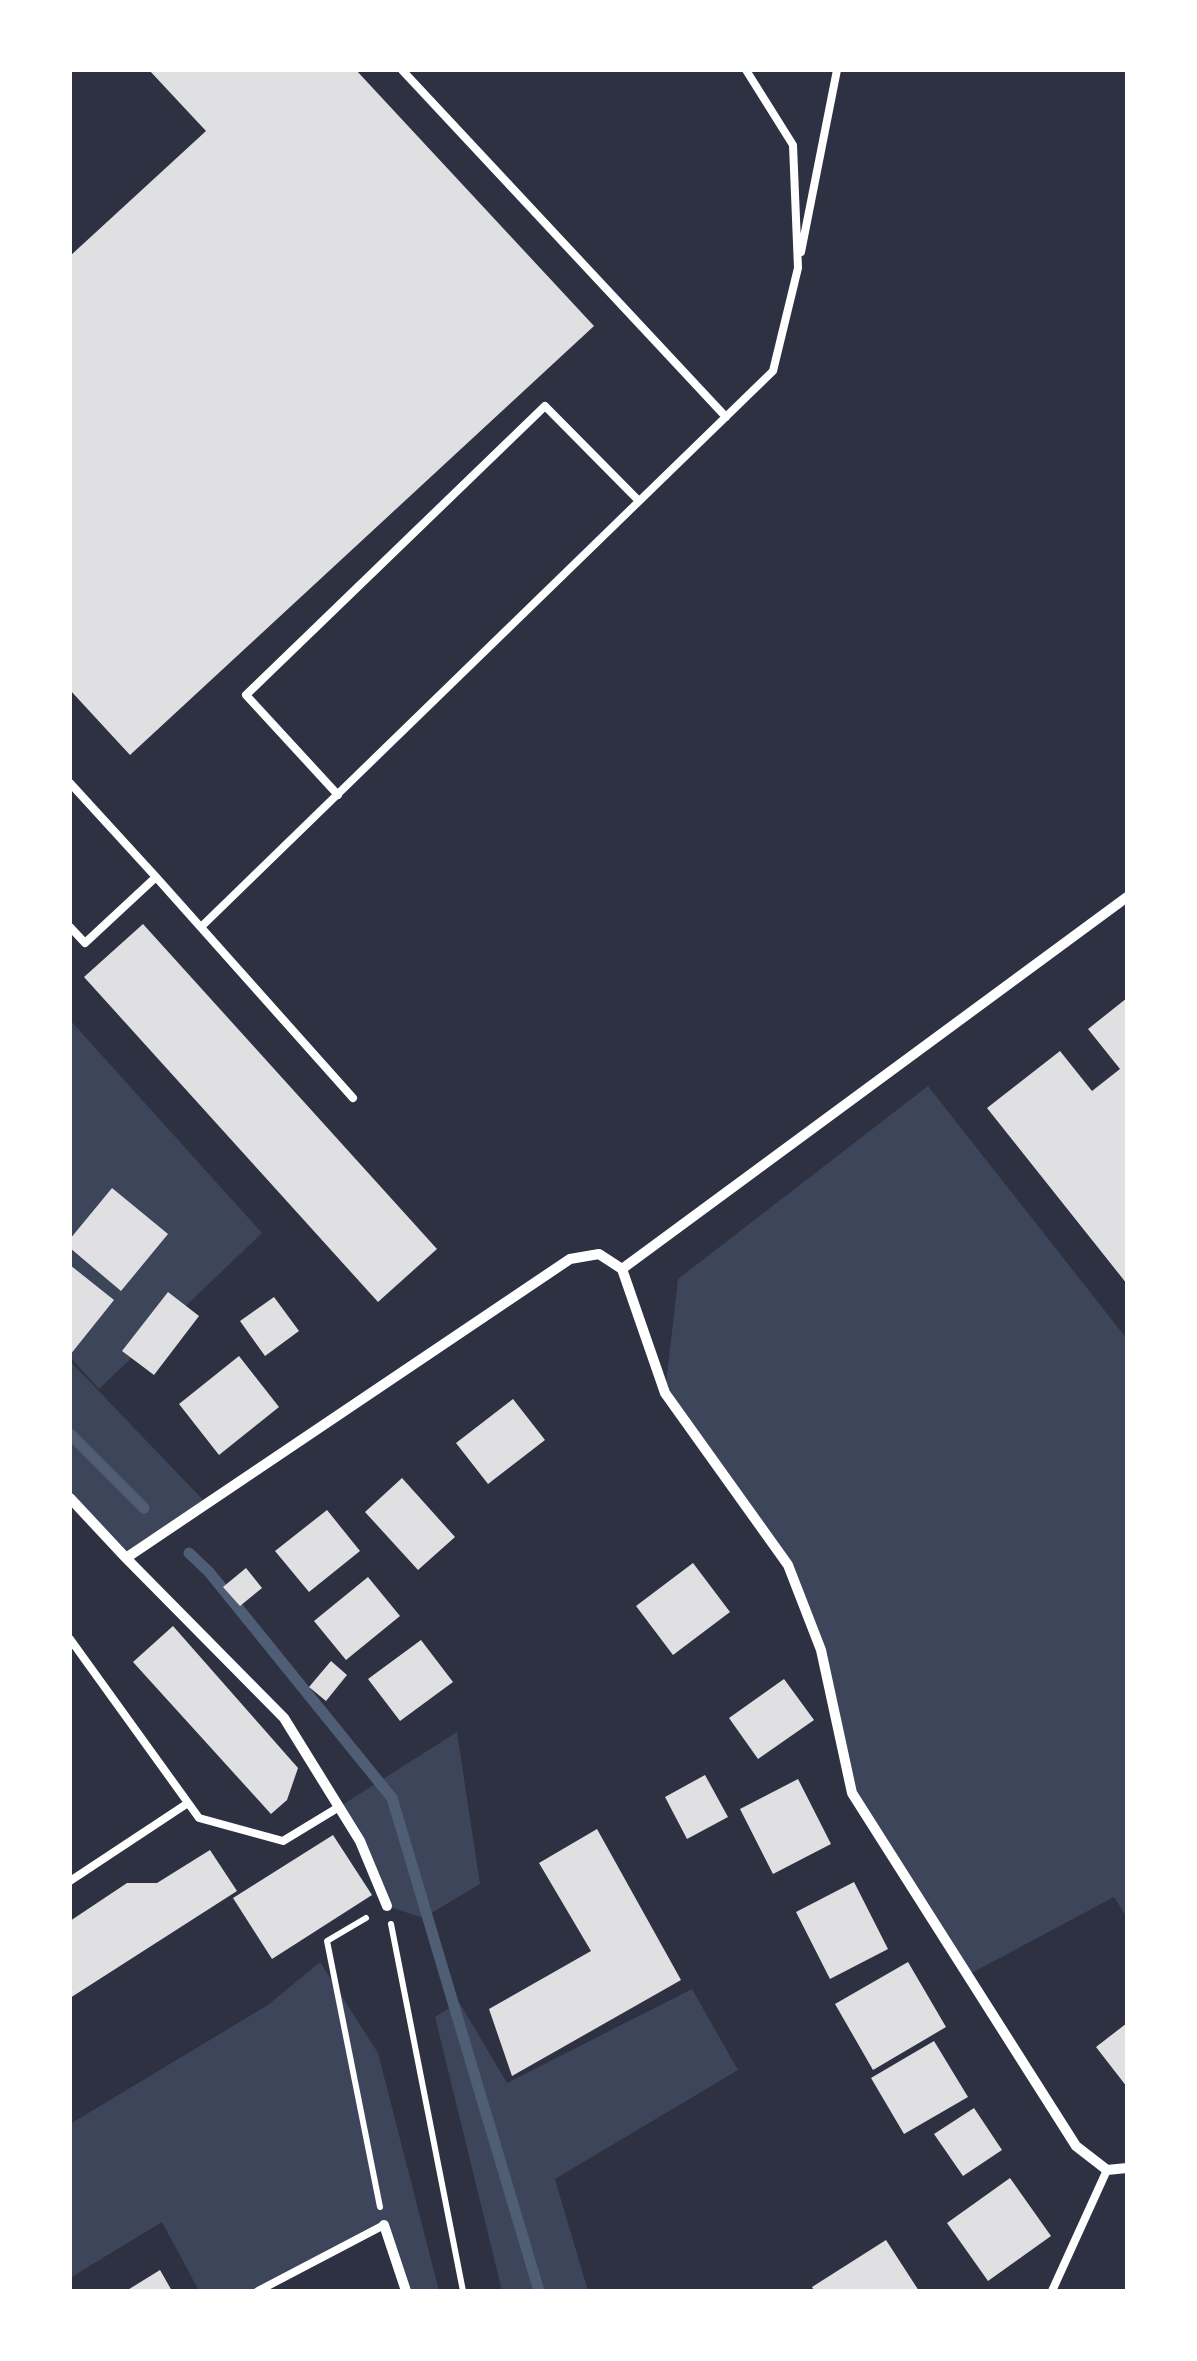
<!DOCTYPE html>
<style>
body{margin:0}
#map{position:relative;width:1197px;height:2361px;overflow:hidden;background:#2d3142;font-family:"Exo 2",sans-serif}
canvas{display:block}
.frame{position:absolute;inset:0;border:72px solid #fff;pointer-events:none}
</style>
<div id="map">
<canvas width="1197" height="2361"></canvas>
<div class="frame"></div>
</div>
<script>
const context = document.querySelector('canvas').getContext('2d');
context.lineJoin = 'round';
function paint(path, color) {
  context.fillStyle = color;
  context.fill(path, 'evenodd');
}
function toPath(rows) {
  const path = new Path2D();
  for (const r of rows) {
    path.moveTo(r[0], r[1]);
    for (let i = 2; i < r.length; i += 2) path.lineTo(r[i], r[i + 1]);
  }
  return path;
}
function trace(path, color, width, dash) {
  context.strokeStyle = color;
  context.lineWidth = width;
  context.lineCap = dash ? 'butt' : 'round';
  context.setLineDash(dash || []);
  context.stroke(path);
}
paint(toPath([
 [70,1020,262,1233,99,1389,70,1357],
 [928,1086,1127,1339,1127,1918,1114,1897,968,1975,852,1793,821,1650,788,1565,665,1393,678,1279],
 [70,1361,207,1504,126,1558,70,1498],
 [457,1732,480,1884,423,1918,387,1906,339,1807],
 [320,1962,378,2053,439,2291,406,2291,384,2226,258,2291,199,2291,162,2222,70,2278,70,2124,268,2005],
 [692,1989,738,2070,555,2179,588,2291,502,2291,435,2017,459,2002,507,2083]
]), '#3c4559');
trace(toPath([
 [70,1434,144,1508],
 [189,1553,209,1572,392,1798,539,2291]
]), '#4f5d75', 11);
paint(toPath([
 [149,70,356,70,594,326,130,755,70,690,70,256,206,131],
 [143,924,437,1249,378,1302,84,977],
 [1127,998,1127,1284,987,1108,1060,1051,1092,1091,1120,1069,1088,1029],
 [112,1188,168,1234,121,1291,70,1248,70,1239],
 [70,1265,114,1300,70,1355],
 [168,1292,199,1316,154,1375,122,1351],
 [274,1297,299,1331,265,1356,240,1321],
 [239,1356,279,1407,219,1455,179,1404],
 [513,1399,545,1440,488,1484,456,1443],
 [402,1478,455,1537,418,1570,365,1512],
 [327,1510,360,1551,309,1592,275,1551],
 [693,1563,730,1612,673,1655,636,1606],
 [246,1568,262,1588,240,1606,223,1587],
 [368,1577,400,1616,346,1660,314,1621],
 [173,1626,298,1768,287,1800,271,1814,133,1662],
 [421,1640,453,1682,400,1721,368,1679],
 [331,1661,347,1675,326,1701,309,1687],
 [784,1679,814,1720,758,1759,729,1718],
 [705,1775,728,1817,687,1839,665,1797],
 [798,1779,831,1844,773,1874,740,1809],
 [597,1829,681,1980,512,2076,489,2009,591,1951,539,1863],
 [333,1835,372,1895,272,1959,233,1898],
 [210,1850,237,1891,70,1998,70,1921,127,1883,157,1883],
 [854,1882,888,1949,830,1979,796,1912],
 [908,1962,946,2027,873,2070,835,2004],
 [1127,2023,1127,2087,1096,2047],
 [934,2041,968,2097,904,2134,871,2078],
 [974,2108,1002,2150,963,2176,934,2134],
 [1010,2178,1051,2236,988,2281,947,2223],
 [886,2240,919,2291,814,2291,812,2287],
 [160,2270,172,2291,126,2291]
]), '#e0e0e3');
trace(toPath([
 [366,1918,327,1941,380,2207],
 [391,1924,463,2291]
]), '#fff', 6);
trace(toPath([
 [402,70,726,417],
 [801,252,837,70],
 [70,783,156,877,85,943,70,927],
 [338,795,246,695,545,406,639,501],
 [156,877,353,1098],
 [201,927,773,371,798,268,793,145,746,70],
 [70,1639,199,1818,283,1841,339,1807],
 [70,1881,188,1803],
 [258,2291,384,2225],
 [1052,2291,1107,2170]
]), '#fff', 8);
trace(toPath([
 [622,1269,1127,897],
 [70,1498,126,1558,284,1718,360,1841,387,1906],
 [126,1558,570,1259,599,1254,622,1269,665,1393,788,1565,821,1650,852,1793,1076,2146,1107,2170,1127,2168],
 [384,2225,406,2291]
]), '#fff', 10);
</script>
